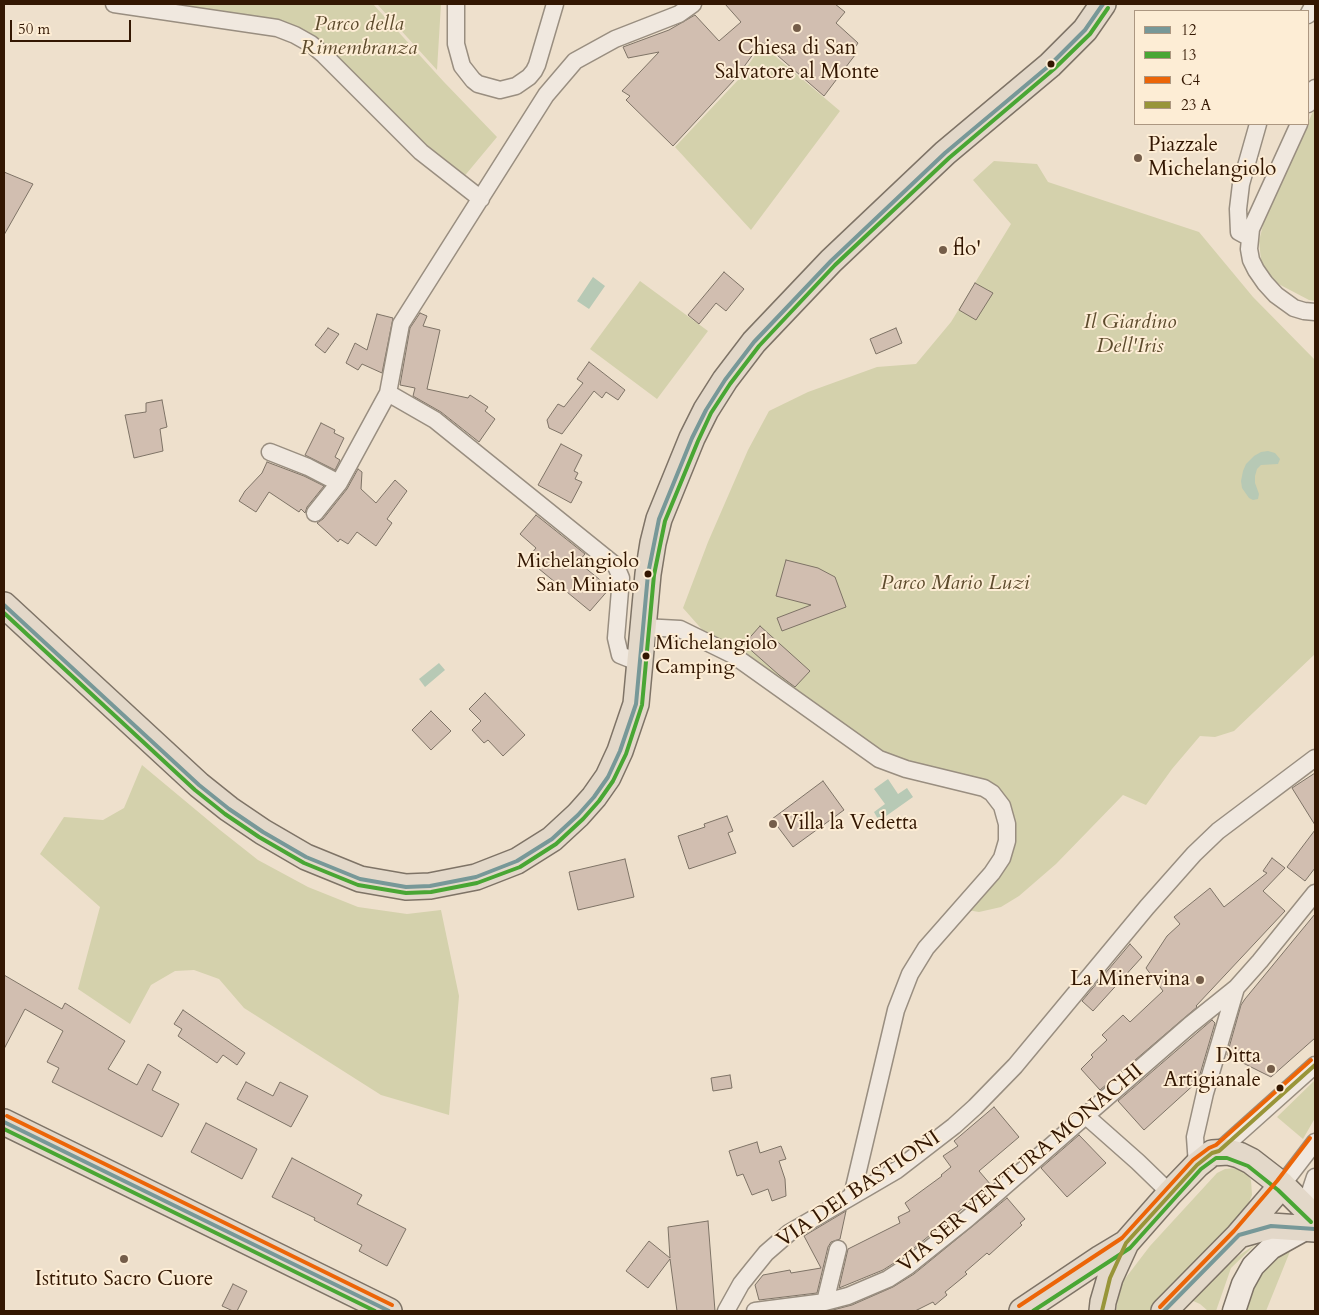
<!DOCTYPE html>
<style>
body{margin:0}
#map{position:relative;width:1319px;height:1315px;overflow:hidden;background:#eee0cc;font-family:Cardo,serif}
canvas{display:block}
.frame{position:absolute;inset:0;border:5px solid #331702;pointer-events:none}
.legend{position:absolute;left:1134px;top:10px;width:175px;height:115px;box-sizing:border-box;background:#fdedd5;border:1px solid #ac9781;margin:0;padding:6px 9px;list-style:none;font-size:15px;color:#331702}
.legend li{display:flex;align-items:center;gap:10px;height:25px}
.legend b{width:25px;border:1px solid #ac9781}
.scale{position:absolute;left:10px;top:20px;width:121px;height:22px;box-sizing:border-box;border:2px solid #331702;border-top:0;padding-left:6px;font-size:15px;line-height:18px;white-space:nowrap;color:#331702;-webkit-text-stroke:4px #fdedd5;paint-order:stroke}
</style>
<div id="map">
<canvas width="1319" height="1315"></canvas>
<div class="frame"></div>
<ul class="legend">
<li><b style="height:6px;background:#779898"></b>12</li>
<li><b style="height:6px;background:#49a634"></b>13</li>
<li><b style="height:6px;background:#ec6508"></b>C4</li>
<li><b style="height:6px;background:#989539"></b>23 A</li>
</ul>
<div class="scale">50 m</div>
</div>
<script>
const context = document.querySelector('canvas').getContext('2d');
context.lineJoin = 'round';
function paint(path, color) {
  context.fillStyle = color;
  context.fill(path, 'evenodd');
}
function toPath(rows) {
  const path = new Path2D();
  for (const r of rows) {
    path.moveTo(r[0], r[1]);
    for (let i = 2; i < r.length; i += 2) path.lineTo(r[i], r[i + 1]);
  }
  return path;
}
function trace(path, color, width, dash) {
  context.strokeStyle = color;
  context.lineWidth = width;
  context.lineCap = dash ? 'butt' : 'round';
  context.setLineDash(dash || []);
  context.stroke(path);
}
function label(font, color, halo, rows, align = 'center') {
  context.font = font + ' Cardo,serif';
  context.lineWidth = 4;
  context.setLineDash([]);
  context.textBaseline = 'middle';
  context.strokeStyle = halo;
  context.fillStyle = color;
  for (const [text, x, y, turn = 0] of rows) {
    context.save();
    context.translate(x, y);
    context.rotate((+turn || 0) * Math.PI / 180);
    context.textAlign = isNaN(turn) ? turn : align;
    if (halo) context.strokeText(text, 0, 0);
    context.fillText(text, 0, 0);
    context.restore();
  }
}
paint(toPath([
 [135,4,373,4,444,82,497,137,462,179,427,149,309,34],
 [377,4,441,4,437,70],
 [762,45,840,111,751,230,675,147,738,80],
 [1315,107,1315,301,1309,300,1269,279,1262,270,1259,241,1264,221],
 [994,161,1037,164,1048,182,1199,232,1253,297,1315,360,1315,654,1234,731,1215,737,1200,736,1172,769,1146,805,1123,795,1056,864,1019,896,1001,907,979,912,967,910,997,877,1007,802,881,755,706,634,683,608,708,542,748,450,769,411,808,392,877,367,916,364,951,322,1011,224,973,180],
 [640,281,708,331,657,399,590,349],
 [142,765,220,830,258,860,308,887,358,907,407,914,441,910,459,996,449,1115,381,1095,244,1008,219,979,194,970,175,971,151,985,130,1024,78,989,100,907,40,854,64,817,103,820,124,808],
 [1315,1080,1315,1118,1303,1139,1277,1117],
 [1235,1168,1246,1173,1251,1180,1252,1195,1246,1209,1204,1257,1149,1311,1116,1311,1120,1289,1124,1280,1150,1246,1217,1173,1225,1169],
 [1257,1243,1231,1268,1216,1311,1208,1311,1200,1304,1191,1300,1234,1259],
 [1293,1244,1266,1311,1243,1311,1257,1270]
]), '#d4d1ac');
paint(toPath([
 [593,277,605,286,589,309,577,301],
 [1268,451,1275,453,1280,459,1278,464,1261,465,1257,469,1255,476,1255,483,1259,494,1258,499,1253,500,1249,498,1242,488,1241,481,1243,471,1246,464,1254,456,1261,452],
 [439,663,445,670,425,687,419,679],
 [888,779,898,794,907,788,913,797,879,821,874,812,885,804,874,789]
]), '#b7c9b5');
const building = toPath([
 [725,4,835,4,845,12,836,23,858,43,852,52,855,55,824,96,762,42,735,79,673,146,626,100,630,96,622,91,659,52,628,58,623,47,669,30,695,15,719,41,741,22,725,4],
 [4,172,33,184,4,235,4,172],
 [724,272,744,289,726,311,716,303,699,324,688,315,724,272],
 [975,283,993,293,976,320,959,310,975,283],
 [420,313,427,316,423,326,440,330,427,389,468,398,470,395,488,407,485,411,495,419,479,442,441,412,413,396,415,388,400,385,410,328,420,313],
 [377,314,393,318,382,373,362,364,358,370,346,363,355,343,367,350,377,314],
 [328,328,339,334,325,353,315,345,328,328],
 [896,328,902,343,876,354,870,339,896,328],
 [589,362,625,390,618,400,606,392,602,398,594,391,562,434,549,428,547,420,558,404,564,407,583,383,577,379,589,362],
 [162,400,167,427,160,429,163,451,134,458,125,415,146,412,146,403,162,400],
 [321,423,335,430,334,433,344,438,335,457,340,460,335,470,305,455,321,423],
 [561,444,582,455,574,471,578,473,575,479,582,482,571,503,538,485,561,444],
 [267,462,304,476,324,486,307,507,305,513,301,509,299,512,269,492,256,512,239,501,245,491,262,473,267,462],
 [358,469,362,472,361,489,376,503,395,480,407,491,387,519,392,523,376,546,357,532,348,544,340,539,338,542,317,523,323,519,347,489,358,469],
 [536,515,585,554,578,562,610,588,590,611,527,559,536,548,520,534,536,515],
 [786,560,818,568,835,577,846,607,782,631,777,618,811,605,776,596,786,560],
 [760,626,810,671,795,687,779,675,744,644,760,626],
 [485,693,525,735,503,756,488,740,484,743,472,730,481,721,469,709,485,693],
 [431,711,451,731,431,750,412,730,431,711],
 [1315,773,1315,825,1292,788,1315,773],
 [823,781,844,810,793,847,772,819,823,781],
 [727,816,733,831,728,833,736,853,689,869,678,836,705,827,704,824,727,816],
 [1315,830,1315,868,1305,881,1287,867,1315,830],
 [1272,858,1285,868,1263,891,1285,911,1196,1006,1197,1007,1100,1090,1081,1069,1093,1057,1091,1055,1107,1040,1102,1035,1123,1015,1130,1022,1163,991,1146,968,1167,936,1180,924,1174,917,1210,888,1224,907,1267,873,1263,871,1272,858],
 [625,859,634,897,578,910,569,872,625,859],
 [1315,914,1315,1038,1271,1077,1227,1055,1241,1005,1245,999,1315,914],
 [1130,944,1142,957,1093,1011,1082,1001,1130,944],
 [4,975,62,1009,65,1003,125,1041,108,1069,137,1085,148,1064,161,1072,152,1090,179,1104,162,1137,52,1082,59,1068,47,1062,63,1031,25,1009,4,1049,4,975],
 [183,1010,245,1053,237,1065,223,1055,217,1063,178,1036,182,1029,174,1024,183,1010],
 [1212,1020,1215,1023,1198,1081,1144,1130,1118,1101,1212,1020],
 [730,1075,732,1088,713,1091,711,1078,730,1075],
 [246,1082,273,1096,280,1082,308,1096,291,1127,237,1099,246,1082],
 [994,1107,1019,1137,979,1171,991,1185,902,1258,883,1270,839,1288,848,1249,900,1223,898,1217,910,1211,905,1203,942,1176,941,1175,951,1167,943,1156,958,1146,954,1141,994,1107],
 [206,1123,257,1149,242,1179,191,1152,206,1123],
 [1079,1135,1106,1163,1067,1197,1041,1168,1079,1135],
 [757,1142,760,1153,781,1146,786,1159,779,1161,785,1179,786,1196,772,1201,768,1189,752,1195,743,1174,737,1176,729,1151,757,1142],
 [292,1158,362,1195,357,1204,406,1229,387,1266,359,1251,362,1245,314,1220,315,1218,272,1197,292,1158],
 [1007,1198,1025,1219,1020,1223,1022,1225,989,1255,987,1253,965,1272,967,1274,945,1292,947,1295,935,1305,933,1302,915,1311,829,1311,852,1305,893,1287,914,1274,1007,1198],
 [846,1211,840,1239,831,1242,828,1247,817,1293,759,1300,755,1285,763,1275,790,1270,791,1273,821,1268,804,1236,846,1211],
 [708,1221,715,1311,677,1311,670,1259,648,1288,626,1271,649,1241,670,1258,668,1227,708,1221],
 [233,1284,247,1291,237,1311,233,1311,222,1306,233,1284]
]);
paint(building, '#d1beb0');
trace(building, '#7e7366', 1);
const street = toPath([
 [114,4,277,28,295,35,311,44,324,55,421,152,481,199],
 [456,4,456,44,462,66,473,80,478,84,500,90,516,86,529,77,534,71,537,65,555,4],
 [1308,15,1314,4],
 [1308,104,1315,88],
 [1299,124,1251,229,1249,249,1251,260,1256,270,1265,283,1276,295,1294,308,1304,311,1315,312],
 [1250,238,1239,232,1238,209,1241,184,1258,124],
 [270,452,308,467,339,483],
 [315,513,339,483,388,393],
 [643,627,680,629,733,655,879,759,906,769,984,788,992,793,1002,806,1007,824,1007,841,1002,858,992,873,926,948,910,974,896,1010,852,1196],
 [640,663,620,655,616,638,621,578,616,566,435,420,388,393,401,324,546,95,575,61,615,39,679,14,693,4],
 [1086,1116,1138,1162,1170,1193],
 [1219,1151,1315,1065],
 [1197,1165,1195,1137,1205,1093,1236,988,1260,961,1315,893],
 [1282,1185,1315,1142],
 [1311,1214,1309,1204,1310,1192,1315,1177],
 [825,1302,838,1249],
 [726,1311,741,1284,753,1269,766,1253,789,1233,897,1170,954,1126,975,1107,1015,1066,1147,907,1194,854,1218,831,1315,758],
 [755,1311,825,1302,848,1296,888,1279,908,1266,967,1219,1190,1025,1236,988]
]);
const secondary = toPath([
 [1234,1311,1243,1284,1253,1266,1271,1248,1307,1228]
]);
const primary = toPath([
 [4,605,199,785,229,809,263,832,306,857,360,879,406,887,430,886,476,877,517,861,552,839,578,815,594,797,608,777,620,751,636,704,648,574,653,543,659,519,692,438,706,410,725,380,754,342,831,261,945,153,1050,65,1085,30,1103,4],
 [4,1122,389,1311],
 [1239,1235,1271,1226,1315,1229],
 [1022,1311,1101,1258,1126,1243],
 [1102,1311,1103,1302,1110,1278,1126,1243,1170,1193,1197,1165,1212,1153,1228,1152,1239,1155,1251,1161,1282,1185,1315,1218],
 [1164,1311,1239,1235,1282,1185]
]);
trace(street, '#998e80', 19);
trace(secondary, '#7e7366', 25);
trace(primary, '#7e7366', 28);
trace(street, '#f0e8df', 16);
trace(secondary, '#f0e8df', 22);
trace(primary, '#e3d8c9', 25);
trace(toPath([
 [4,605,199,785,229,809,263,832,306,857,360,879,406,887,430,886,476,877,517,861,552,839,578,815,594,797,608,777,620,751,636,704,648,574,659,519,692,438,706,410,725,380,754,342,831,261,945,153,1050,65,1085,30,1103,4],
 [4,1122,389,1311],
 [1164,1311,1239,1235,1271,1226,1315,1229]
]), '#779898', 4);
trace(toPath([
 [4,613,195,790,225,814,259,837,304,863,358,885,406,893,431,892,477,883,520,867,556,844,583,819,599,801,613,781,626,754,642,705,654,575,665,521,698,441,711,413,730,384,759,346,835,265,949,158,1054,69,1090,34,1108,8],
 [4,1129,375,1311],
 [1033,1311,1130,1248,1201,1169,1216,1158,1227,1158,1248,1166,1278,1190,1311,1222]
]), '#49a634', 4);
trace(toPath([
 [7,1116,392,1305],
 [1019,1306,1122,1238,1193,1160,1209,1148,1216,1145,1311,1060],
 [1160,1307,1234,1231,1277,1181,1310,1138]
]), '#ec6508', 4);
trace(toPath([
 [1102,1311,1110,1278,1126,1243,1197,1165,1212,1153,1219,1151,1315,1065]
]), '#989539', 4);
for (const [x, y, r, color] of [
 [797,28,5,"#745d49"],
 [1051,64,4.5,"#331702"],
 [1138,158,5,"#745d49"],
 [943,250,5,"#745d49"],
 [648,574,4.5,"#331702"],
 [646,656,4.5,"#331702"],
 [773,824,5,"#745d49"],
 [1200,980,5,"#745d49"],
 [1271,1069,5,"#745d49"],
 [1280,1088,4.5,"#331702"],
 [124,1259,5,"#745d49"]
]) {
  const dot = new Path2D();
  dot.arc(x, y, r, 0, 2 * Math.PI);
  context.fillStyle = color;
  context.fill(dot);
  trace(dot, '#fdedd5', 2);
}
label('20px', '#331702', '#fdedd5', [
 ["Michelangiolo",639,562],
 ["San Miniato",639,586],
 ["Michelangiolo",655,644,"left"],
 ["Camping",655,668,"left"]
], 'right');
label('italic 21px', '#5d4b2d', '#fdedd5', [
 ["Parco della",359,25],
 ["Rimembranza",359,49],
 ["Il Giardino",1130,323],
 ["Dell'Iris",1130,347],
 ["Parco Mario Luzi",955,584]
]);
label('21px', '#331702', '#fdedd5', [
 ["Chiesa di San",797,49,"center"],
 ["Salvatore al Monte",797,73,"center"],
 ["Piazzale",1148,146],
 ["Michelangiolo",1148,170],
 ["flo'",953,250],
 ["Villa la Vedetta",783,824],
 ["La Minervina",1190,980,"right"],
 ["Ditta",1261,1057,"right"],
 ["Artigianale",1261,1081,"right"],
 ["Istituto Sacro Cuore",124,1280,"center"]
], 'left');
label('21px', '#331702', '#fdedd5', [
 ["VIA SER VENTURA MONACHI",1021,1169,-40],
 ["VIA DEI BASTIONI",859,1190,-34]
]);
</script>
